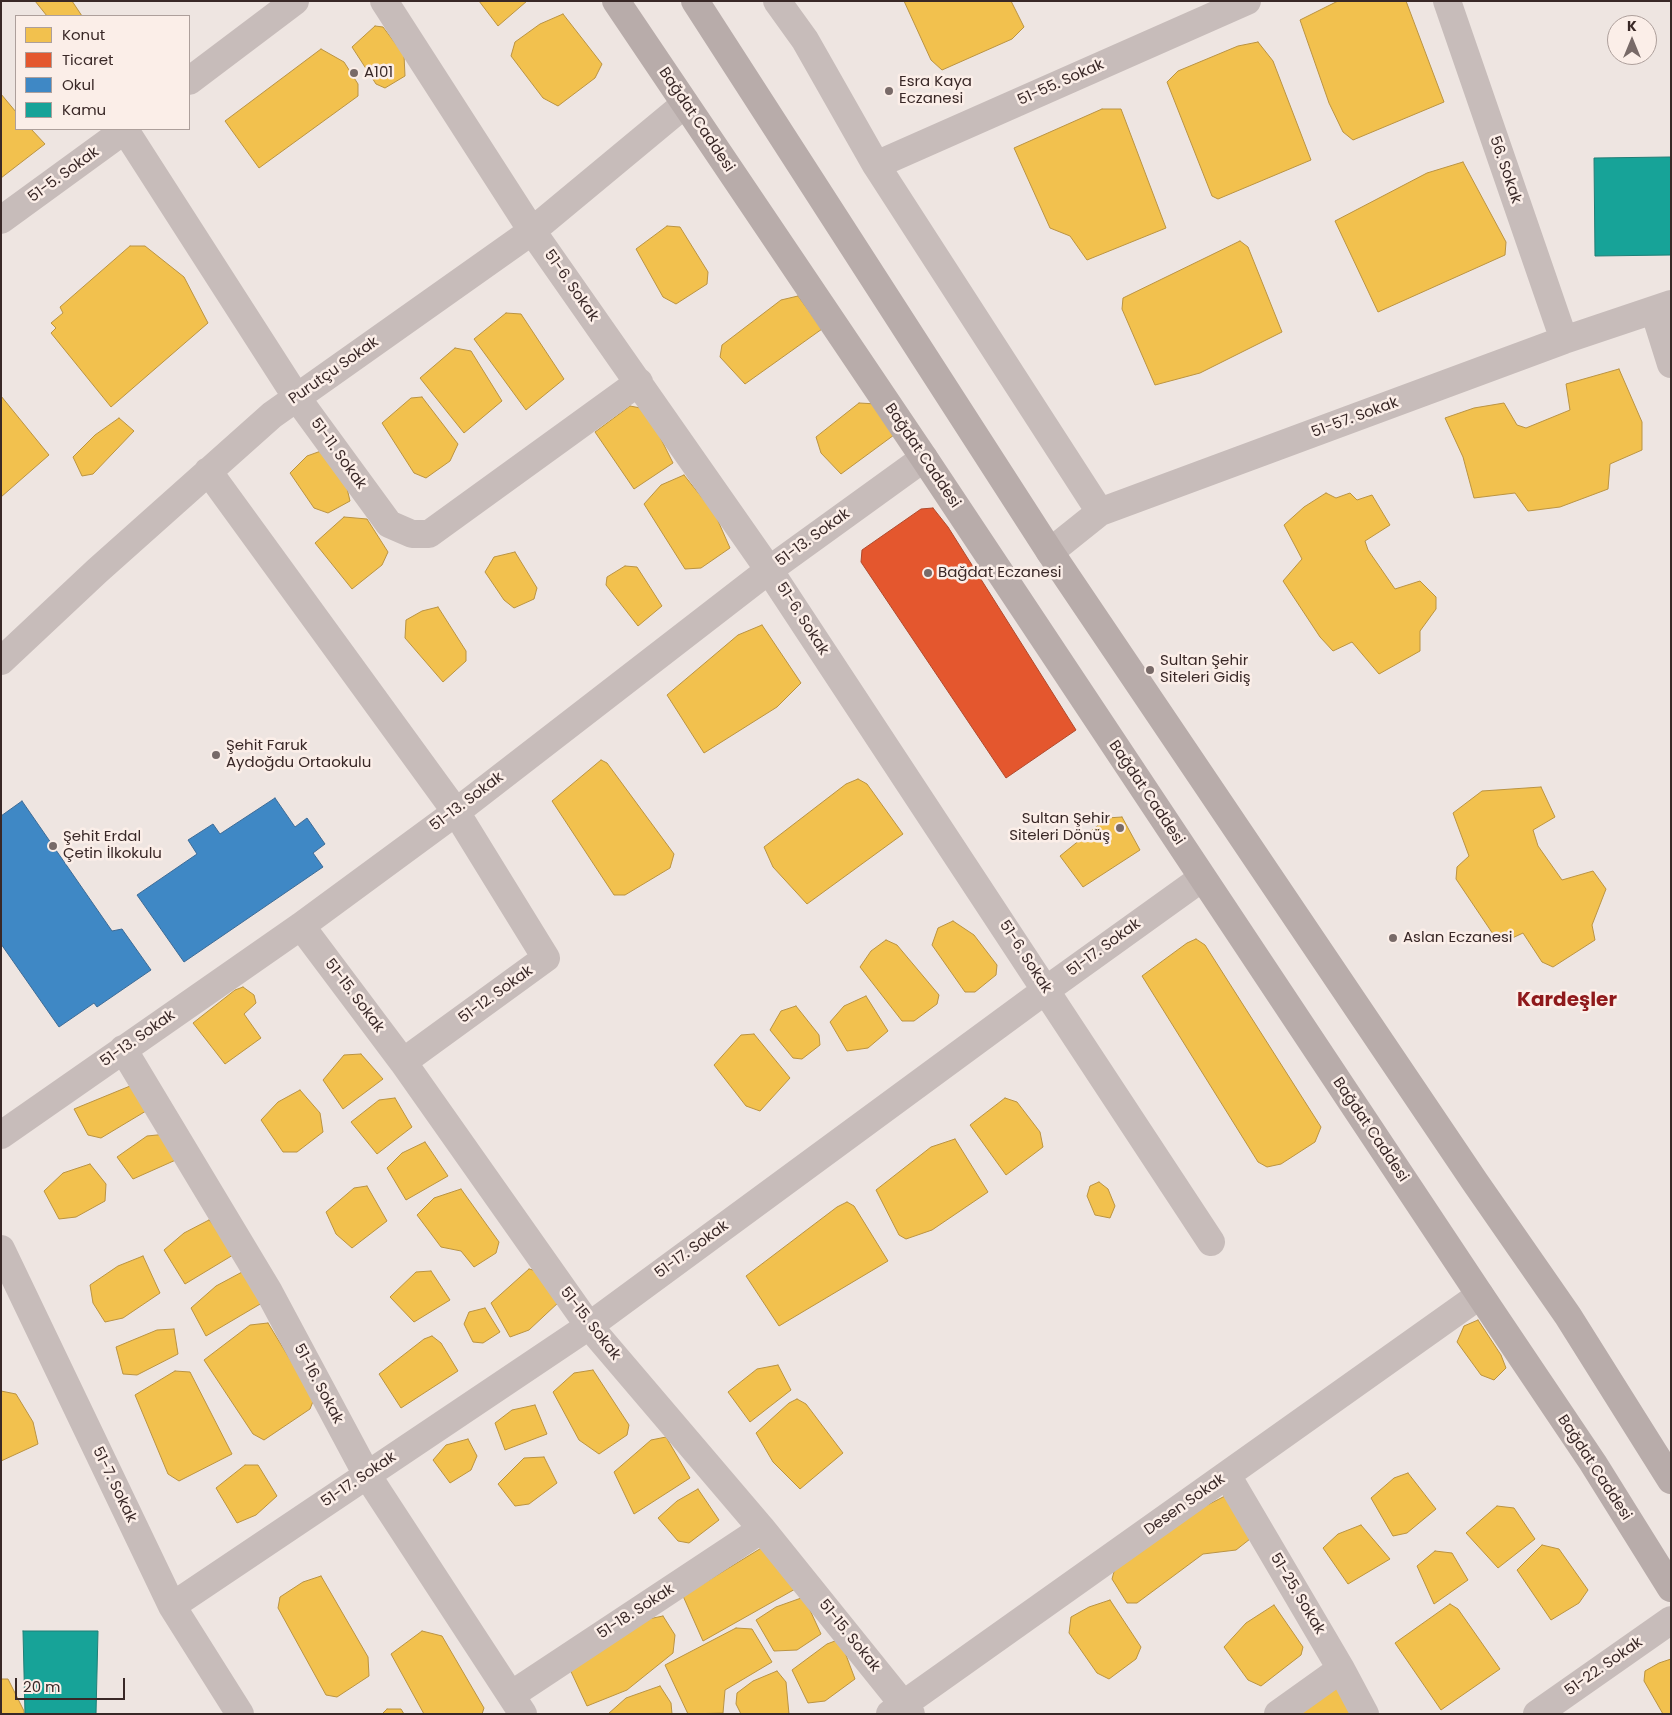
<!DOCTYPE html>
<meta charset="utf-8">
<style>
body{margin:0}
#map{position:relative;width:1672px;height:1715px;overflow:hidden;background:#eee5e1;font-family:Poppins,sans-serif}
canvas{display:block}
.frame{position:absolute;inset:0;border:2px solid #392827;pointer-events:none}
.legend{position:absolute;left:15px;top:15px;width:175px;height:115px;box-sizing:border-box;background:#fbeee8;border:1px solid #ad9f9b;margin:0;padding:6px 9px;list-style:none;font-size:15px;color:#392827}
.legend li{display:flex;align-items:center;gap:10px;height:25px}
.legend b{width:25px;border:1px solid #ad9f9b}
.north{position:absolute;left:1607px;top:15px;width:50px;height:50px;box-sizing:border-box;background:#fbeee8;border:1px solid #ad9f9b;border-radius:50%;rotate:0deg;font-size:14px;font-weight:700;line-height:20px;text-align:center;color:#392827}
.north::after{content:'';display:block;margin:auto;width:18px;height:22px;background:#786a68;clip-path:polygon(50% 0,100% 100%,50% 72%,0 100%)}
.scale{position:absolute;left:15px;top:1678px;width:110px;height:22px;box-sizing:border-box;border:2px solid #392827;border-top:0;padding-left:6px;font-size:15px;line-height:18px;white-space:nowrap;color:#392827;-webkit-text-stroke:4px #fbeee8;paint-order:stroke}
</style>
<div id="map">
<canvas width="1672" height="1715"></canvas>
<div class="frame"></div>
<ul class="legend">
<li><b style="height:14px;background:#f2c14e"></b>Konut</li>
<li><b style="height:14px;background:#e4572e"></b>Ticaret</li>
<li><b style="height:14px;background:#3f88c5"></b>Okul</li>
<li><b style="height:14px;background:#17a398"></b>Kamu</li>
</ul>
<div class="north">K</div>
<div class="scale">20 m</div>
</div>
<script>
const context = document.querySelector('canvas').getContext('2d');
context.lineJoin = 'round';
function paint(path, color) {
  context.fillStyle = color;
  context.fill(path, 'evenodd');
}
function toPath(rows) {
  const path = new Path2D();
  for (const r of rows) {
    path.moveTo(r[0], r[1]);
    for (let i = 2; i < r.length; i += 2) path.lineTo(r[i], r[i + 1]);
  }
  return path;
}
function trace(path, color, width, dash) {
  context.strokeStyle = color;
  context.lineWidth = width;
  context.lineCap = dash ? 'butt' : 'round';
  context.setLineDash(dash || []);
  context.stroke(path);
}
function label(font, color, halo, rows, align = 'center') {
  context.font = font + ' Poppins,sans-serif';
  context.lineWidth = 5;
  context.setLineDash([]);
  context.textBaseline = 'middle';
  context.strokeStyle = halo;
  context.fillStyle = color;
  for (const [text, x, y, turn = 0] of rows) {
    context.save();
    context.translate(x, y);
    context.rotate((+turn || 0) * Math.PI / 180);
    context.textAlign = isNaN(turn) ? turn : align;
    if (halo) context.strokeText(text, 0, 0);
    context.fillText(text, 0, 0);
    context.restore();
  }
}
const homes = toPath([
 [35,1,72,1,82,16,47,16,35,1],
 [479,1,527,1,498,26,479,1],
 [904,1,1011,1,1024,27,1012,39,942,70,931,60,904,1],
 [1338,1,1406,1,1444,102,1353,140,1343,132,1329,103,1300,20,1338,1],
 [563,14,602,64,595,78,558,106,543,98,511,56,515,42,540,24,563,14],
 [375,26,383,27,404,55,405,76,385,88,376,84,352,47,375,26],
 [1258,42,1273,61,1311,160,1218,199,1212,196,1167,82,1178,71,1238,46,1258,42],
 [321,49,344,62,358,84,358,96,259,168,225,121,321,49],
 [1,94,16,112,16,129,31,129,45,144,1,178,1,94],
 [1102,109,1121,109,1166,228,1087,260,1070,236,1050,228,1014,148,1102,109],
 [1463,162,1506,242,1505,255,1378,312,1335,221,1427,173,1463,162],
 [667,226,680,227,708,272,707,284,676,304,663,297,636,249,667,226],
 [1240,241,1248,247,1282,332,1200,373,1155,385,1122,309,1123,298,1240,241],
 [130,246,145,246,184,277,208,323,111,407,51,333,56,328,51,323,63,313,60,307,130,246],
 [798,296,822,329,745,384,720,357,722,345,781,300,798,296],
 [506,313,521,314,564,379,526,410,474,339,506,313],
 [455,348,471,351,502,401,464,433,420,378,455,348],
 [1619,369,1642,422,1642,450,1610,464,1608,489,1560,507,1528,511,1515,493,1474,498,1463,457,1445,418,1474,408,1504,403,1517,425,1526,428,1570,410,1566,384,1619,369],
 [1,396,49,455,1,497,1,396],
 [422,397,458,444,450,461,426,478,414,473,382,423,411,398,422,397],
 [859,403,877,404,894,435,841,474,821,453,816,437,859,403],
 [630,406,646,409,673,463,634,489,595,432,630,406],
 [119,418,134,431,93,474,82,476,73,457,95,435,119,418],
 [321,451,346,484,350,501,328,513,314,508,290,473,307,456,321,451],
 [684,475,715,514,730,548,701,568,685,569,644,504,661,485,684,475],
 [1326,493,1336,498,1350,493,1357,500,1372,495,1390,525,1365,541,1368,550,1395,589,1420,581,1436,597,1436,609,1420,631,1420,651,1379,674,1352,642,1333,651,1320,637,1283,581,1302,559,1284,525,1304,507,1326,493],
 [344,517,367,519,388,552,382,565,352,589,315,543,344,517],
 [515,552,537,588,534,599,514,608,504,600,485,572,494,557,515,552],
 [625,566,637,567,662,606,638,626,606,585,607,577,625,566],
 [438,607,466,651,466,661,443,682,405,638,406,620,422,611,438,607],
 [762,625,801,683,777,707,704,753,667,695,738,635,762,625],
 [601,760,607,763,674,854,670,868,625,895,614,895,552,801,601,760],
 [858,779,867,784,903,834,807,904,773,867,764,847,846,784,858,779],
 [1541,787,1555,817,1533,830,1538,846,1562,880,1593,871,1606,889,1592,925,1595,940,1553,967,1542,962,1523,933,1506,941,1495,937,1456,879,1457,867,1469,856,1453,813,1482,791,1541,787],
 [1122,817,1140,850,1083,887,1060,856,1107,818,1122,817],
 [953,921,974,935,997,965,996,975,975,992,965,992,932,945,938,928,953,921],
 [1196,939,1205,945,1321,1127,1315,1142,1281,1164,1267,1167,1258,1162,1142,976,1187,943,1196,939],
 [886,940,897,945,939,995,937,1004,914,1021,902,1021,860,967,871,951,886,940],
 [243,987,254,995,256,1003,244,1014,261,1038,225,1064,193,1023,235,990,243,987],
 [866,996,888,1031,868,1048,847,1051,830,1022,844,1006,866,996],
 [796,1006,819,1035,820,1045,802,1059,793,1058,770,1030,781,1011,796,1006],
 [754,1034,790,1078,760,1111,746,1106,714,1065,741,1035,754,1034],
 [361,1054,383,1079,343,1109,323,1080,344,1055,361,1054],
 [135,1084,146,1111,101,1138,88,1135,74,1109,135,1084],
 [300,1090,320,1113,323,1132,297,1152,283,1152,261,1120,278,1102,300,1090],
 [395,1098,412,1127,377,1154,351,1122,379,1100,395,1098],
 [1005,1098,1017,1102,1040,1132,1043,1147,1006,1175,970,1125,1005,1098],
 [167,1134,178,1159,133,1179,117,1157,147,1136,167,1134],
 [955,1139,988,1192,932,1230,906,1239,899,1235,876,1190,931,1147,955,1139],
 [425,1142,448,1176,406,1200,387,1168,402,1153,425,1142],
 [90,1164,106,1184,105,1201,76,1217,59,1219,44,1191,63,1173,90,1164],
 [1099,1182,1108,1189,1115,1206,1110,1218,1095,1215,1087,1196,1090,1186,1099,1182],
 [367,1186,387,1221,352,1248,336,1234,326,1212,354,1188,367,1186],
 [461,1189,499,1242,496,1253,474,1267,461,1251,441,1247,417,1215,434,1198,461,1189],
 [847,1202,854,1206,888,1261,779,1326,746,1276,837,1207,847,1202],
 [209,1220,238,1252,185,1284,164,1250,184,1233,209,1220],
 [143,1256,160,1293,123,1318,105,1322,93,1303,90,1285,118,1266,143,1256],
 [529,1269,541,1272,560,1301,529,1330,510,1337,491,1303,529,1269],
 [244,1271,267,1300,206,1336,191,1308,216,1286,244,1271],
 [431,1271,450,1300,414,1322,390,1297,416,1272,431,1271],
 [485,1308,500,1332,483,1343,473,1342,464,1324,469,1312,485,1308],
 [1478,1320,1501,1355,1506,1368,1494,1380,1481,1375,1457,1342,1464,1326,1478,1320],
 [268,1323,314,1399,310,1409,264,1440,253,1434,204,1360,250,1325,268,1323],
 [174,1329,178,1354,137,1375,123,1374,116,1347,157,1330,174,1329],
 [432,1336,441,1343,458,1371,401,1408,379,1374,424,1339,432,1336],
 [778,1365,791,1390,750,1422,728,1392,757,1369,778,1365],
 [593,1370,629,1425,627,1435,599,1454,579,1440,553,1392,574,1373,593,1370],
 [175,1371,190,1372,232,1454,179,1481,168,1474,135,1395,175,1371],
 [1,1391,16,1394,33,1422,38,1444,1,1461,1,1391],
 [797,1399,806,1404,843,1453,800,1489,773,1462,756,1433,789,1403,797,1399],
 [535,1405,547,1434,505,1450,495,1423,512,1410,535,1405],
 [666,1437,690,1478,634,1514,614,1472,651,1440,666,1437],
 [468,1439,477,1456,471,1470,450,1483,433,1460,446,1445,468,1439],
 [544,1457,557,1483,529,1504,515,1506,498,1484,524,1458,544,1457],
 [245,1465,258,1465,277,1496,256,1515,237,1523,216,1488,245,1465],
 [1408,1473,1436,1509,1407,1533,1393,1536,1371,1498,1394,1478,1408,1473],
 [698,1489,719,1520,689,1543,678,1541,658,1518,677,1501,698,1489],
 [1225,1496,1250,1539,1236,1550,1203,1554,1137,1603,1127,1603,1112,1579,1115,1568,1190,1514,1225,1496],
 [1497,1506,1514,1508,1535,1539,1498,1568,1466,1533,1497,1506],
 [1361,1525,1390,1559,1348,1584,1323,1548,1338,1534,1361,1525],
 [1542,1545,1559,1549,1588,1590,1579,1603,1551,1620,1517,1570,1542,1545],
 [763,1547,797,1588,703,1641,683,1596,763,1547],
 [1435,1551,1452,1553,1468,1580,1434,1604,1417,1566,1435,1551],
 [321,1576,368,1657,369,1676,337,1697,326,1695,278,1608,280,1597,303,1582,321,1576],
 [804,1597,821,1634,797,1650,774,1651,756,1620,776,1607,804,1597],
 [1110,1600,1141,1647,1136,1659,1109,1679,1097,1673,1069,1633,1071,1617,1089,1607,1110,1600],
 [1450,1604,1458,1609,1500,1669,1441,1710,1395,1643,1450,1604],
 [1274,1605,1303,1647,1301,1655,1261,1686,1248,1680,1224,1647,1246,1623,1274,1605],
 [663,1616,675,1635,673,1653,627,1690,587,1706,567,1663,639,1621,663,1616],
 [736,1628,752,1629,772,1662,725,1690,723,1713,688,1714,665,1665,736,1628],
 [422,1631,442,1636,484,1708,482,1714,424,1714,391,1654,422,1631],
 [835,1641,843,1647,855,1679,825,1701,808,1703,792,1670,827,1644,835,1641],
 [1671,1659,1671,1714,1663,1714,1644,1681,1645,1671,1659,1663,1671,1659],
 [777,1671,786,1682,789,1714,741,1714,736,1704,737,1693,753,1681,777,1671],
 [1,1679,8,1679,24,1711,24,1714,1,1714,1,1679],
 [660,1686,671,1703,672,1714,608,1714,626,1698,660,1686],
 [1337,1686,1355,1714,1296,1714,1337,1686],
 [387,1709,401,1709,404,1714,382,1714,387,1709]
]);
paint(homes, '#f2c14e');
trace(homes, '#ba9342', 1);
const shops = toPath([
 [933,508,948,527,1076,730,1006,778,861,562,862,550,921,509,933,508]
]);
paint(shops, '#e4572e');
trace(shops, '#b1492c', 1);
const schools = toPath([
 [275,798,295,827,307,818,325,844,313,853,323,867,184,962,137,895,197,854,188,840,213,824,220,834,275,798],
 [22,801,112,931,122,929,151,970,97,1007,94,1003,59,1027,1,944,1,816,22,801]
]);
paint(schools, '#3f88c5');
trace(schools, '#3d6b96', 1);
const public = toPath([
 [1671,157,1671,255,1595,256,1594,158,1671,157],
 [23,1631,98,1631,96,1714,25,1714,23,1631]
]);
paint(public, '#17a398');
trace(public, '#217e76', 1);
trace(toPath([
 [384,1,532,231,769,570,1211,1242],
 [777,1,805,40,876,165,1100,512],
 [1447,1,1564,340],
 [189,81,295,1],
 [125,130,297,398,389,524,412,534,429,534,639,382],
 [876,165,1247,1],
 [1,220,126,129],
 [1654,310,1671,364],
 [208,471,456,812,546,958,403,1062],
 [1050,552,1100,512,1564,340,1671,304],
 [1,661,97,571,272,415,532,231,685,104],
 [301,926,403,1062,589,1326,762,1529,911,1714],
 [123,1049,269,1292,367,1475,523,1714],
 [1,1135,301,926,456,812,769,570,924,458],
 [1,1249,172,1606,240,1714],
 [1227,1475,1341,1669,1365,1714],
 [172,1606,589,1326,1046,990,1202,878],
 [511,1695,762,1529],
 [890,1714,1480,1295],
 [1278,1714,1341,1669],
 [1537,1714,1671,1620]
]), '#c7bcba', 28);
trace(toPath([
 [616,1,924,458,1480,1295,1593,1463,1671,1588],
 [695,1,1050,552,1475,1182,1568,1316,1671,1480]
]), '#b8acaa', 28);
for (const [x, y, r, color] of [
 [354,73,5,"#786a68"],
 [889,91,5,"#786a68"],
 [928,573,5,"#786a68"],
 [1150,670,5,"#786a68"],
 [216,755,5,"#786a68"],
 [1120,828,5,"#786a68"],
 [53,846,5,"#786a68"],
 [1393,938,5,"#786a68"]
]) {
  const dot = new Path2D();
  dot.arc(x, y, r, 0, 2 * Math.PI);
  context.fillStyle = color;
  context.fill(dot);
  trace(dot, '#fbeee8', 2);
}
label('15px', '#392827', '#fbeee8', [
 ["A101",364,73],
 ["Esra Kaya",899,82],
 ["Eczanesi",899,99],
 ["Bağdat Eczanesi",938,573],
 ["Sultan Şehir",1160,661],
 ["Siteleri Gidiş",1160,678],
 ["Şehit Faruk",226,746],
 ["Aydoğdu Ortaokulu",226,763],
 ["Sultan Şehir",1110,819,"right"],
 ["Siteleri Dönüş",1110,836,"right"],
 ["Şehit Erdal",63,837],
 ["Çetin İlkokulu",63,854],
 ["Aslan Eczanesi",1403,938]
], 'left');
label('15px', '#392827', '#fbeee8', [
 ["51-55. Sokak",1061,83,-24],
 ["Bağdat Caddesi",696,120,56],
 ["56. Sokak",1505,170,71],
 ["51-5. Sokak",64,175,-36],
 ["51-6. Sokak",571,286,55],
 ["Purutçu Sokak",334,371,-35],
 ["51-57. Sokak",1355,418,-20],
 ["51-11. Sokak",338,454,54],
 ["Bağdat Caddesi",922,456,56],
 ["51-13. Sokak",813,538,-36],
 ["51-6. Sokak",802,619,57],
 ["Bağdat Caddesi",1146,793,56],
 ["51-13. Sokak",467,802,-37],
 ["51-17. Sokak",1104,948,-36],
 ["51-6. Sokak",1025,957,57],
 ["51-12. Sokak",496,995,-36],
 ["51-15. Sokak",354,996,53],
 ["51-13. Sokak",138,1039,-35],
 ["Bağdat Caddesi",1370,1130,56],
 ["51-17. Sokak",692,1250,-36],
 ["51-15. Sokak",590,1324,52],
 ["51-16. Sokak",318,1384,62],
 ["Bağdat Caddesi",1594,1468,57],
 ["51-17. Sokak",359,1480,-34],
 ["51-7. Sokak",114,1485,64],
 ["Desen Sokak",1185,1505,-35],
 ["51-25. Sokak",1297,1594,59],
 ["51-18. Sokak",636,1612,-33],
 ["51-15. Sokak",849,1636,51],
 ["51-22. Sokak",1604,1667,-35]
]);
label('bold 20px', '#8f191b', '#fbeee8', [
 ["Kardeşler",1567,1001]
]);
</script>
